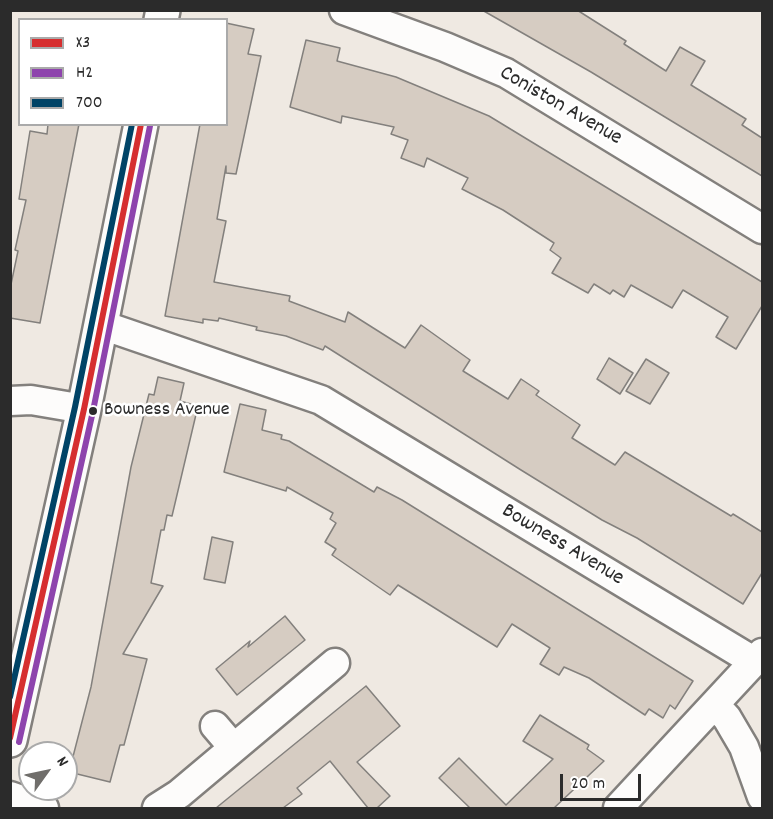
<!DOCTYPE html>
<style>
body{margin:0}
#map{position:relative;width:773px;height:819px;overflow:hidden;background:#efe9e2;font-family:Dekko,sans-serif}
canvas{display:block}
.frame{position:absolute;inset:0;border:12px solid #2b2b2b;pointer-events:none}
.legend{position:absolute;left:18px;top:18px;width:210px;height:108px;box-sizing:border-box;background:#fff;border:2px solid #aaa;margin:0;padding:8px 10px;list-style:none;font-size:18px;color:#2b2b2b}
.legend li{display:flex;align-items:center;gap:12px;height:30px}
.legend b{width:30px;border:2px solid #aaa}
.north{position:absolute;left:18px;top:741px;width:60px;height:60px;box-sizing:border-box;background:#fff;border:2px solid #aaa;border-radius:50%;rotate:57deg;font-size:16px;font-weight:700;line-height:24px;text-align:center;color:#2b2b2b}
.north::after{content:'';display:block;margin:auto;width:21px;height:27px;background:#706e6b;clip-path:polygon(50% 0,100% 100%,50% 72%,0 100%)}
.scale{position:absolute;left:560px;top:774px;width:81px;height:27px;box-sizing:border-box;border:3px solid #2b2b2b;border-top:0;padding-left:8px;font-size:18px;line-height:21px;white-space:nowrap;color:#2b2b2b;-webkit-text-stroke:4px #fff;paint-order:stroke}
</style>
<div id="map">
<canvas width="773" height="819"></canvas>
<div class="frame"></div>
<ul class="legend">
<li><b style="height:8px;background:#d62e2f"></b>X3</li>
<li><b style="height:8px;background:#8e44ad"></b>H2</li>
<li><b style="height:8px;background:#004366"></b>700</li>
</ul>
<div class="north">N</div>
<div class="scale">20 m</div>
</div>
<script>
const context = document.querySelector('canvas').getContext('2d');
context.lineJoin = 'round';
function paint(path, color) {
  context.fillStyle = color;
  context.fill(path, 'evenodd');
}
function toPath(rows) {
  const path = new Path2D();
  for (const r of rows) {
    path.moveTo(r[0], r[1]);
    for (let i = 2; i < r.length; i += 2) path.lineTo(r[i], r[i + 1]);
  }
  return path;
}
function trace(path, color, width, dash) {
  context.strokeStyle = color;
  context.lineWidth = width;
  context.lineCap = dash ? 'butt' : 'round';
  context.setLineDash(dash || []);
  context.stroke(path);
}
function label(font, color, halo, rows, align = 'center') {
  context.font = font + ' Dekko,sans-serif';
  context.lineWidth = 5;
  context.setLineDash([]);
  context.textBaseline = 'middle';
  context.strokeStyle = halo;
  context.fillStyle = color;
  for (const [text, x, y, turn = 0] of rows) {
    context.save();
    context.translate(x, y);
    context.rotate((+turn || 0) * Math.PI / 180);
    context.textAlign = isNaN(turn) ? turn : align;
    if (halo) context.strokeText(text, 0, 0);
    context.fillText(text, 0, 0);
    context.restore();
  }
}
const building = toPath([
 [482,10,577,10,626,41,624,44,666,71,680,47,705,61,691,85,746,119,742,125,762,138,762,176,591,72,482,10],
 [226,23,254,29,248,54,261,56,236,174,226,173,226,166,217,219,226,221,214,282,290,296,289,301,345,322,348,312,405,348,421,325,470,360,463,371,508,399,521,379,539,391,536,395,580,425,572,438,615,465,625,452,731,516,733,514,762,532,762,573,743,604,637,538,602,520,521,470,325,346,323,350,286,336,256,330,257,327,219,318,218,321,203,319,203,323,165,316,200,124,226,124,226,23],
 [306,40,340,48,337,61,396,77,489,116,762,282,762,306,736,349,716,337,728,317,683,290,672,308,631,285,624,297,613,290,610,294,594,284,588,293,552,273,561,258,550,250,554,243,503,210,462,189,468,178,427,158,424,167,401,158,408,140,391,134,394,127,342,116,341,123,290,107,306,40],
 [48,124,79,124,40,323,10,318,10,289,18,251,15,250,26,200,19,199,30,131,47,134,48,124],
 [609,358,633,373,620,394,597,379,609,358],
 [646,359,669,373,650,404,626,391,646,359],
 [158,377,184,383,180,401,198,406,172,516,167,515,164,530,161,530,151,583,163,586,123,654,147,659,124,745,120,745,110,782,69,772,91,687,131,467,149,394,154,395,158,377],
 [240,404,266,410,262,430,282,435,281,439,289,441,374,492,377,487,402,500,693,681,675,709,670,705,663,718,649,709,645,715,589,678,564,667,559,675,540,664,550,648,512,624,497,647,398,585,390,595,332,555,336,549,325,542,336,523,330,519,333,513,287,487,286,491,224,472,240,404],
 [212,537,233,542,225,583,204,579,212,537],
 [285,616,305,640,237,695,216,669,250,641,248,647,285,616],
 [366,686,400,726,357,762,390,796,377,808,368,808,330,761,297,788,302,794,283,808,216,808,366,686],
 [540,715,589,745,587,749,604,761,554,808,470,808,439,778,459,758,506,805,553,759,523,741,540,715]
]);
paint(building, '#d6ccc2');
trace(building, '#83807d', 1.5);
const street = toPath([
 [344,10,445,47,506,73,762,229],
 [102,325,321,400,755,662],
 [10,401,31,400,84,409],
 [716,706,727,718,744,747,762,797],
 [215,726,233,747],
 [10,796,44,808],
 [157,808,179,794,335,663],
 [618,808,762,653]
]);
const secondary = toPath([
 [161,20,163,10],
 [10,740,84,409,141,124]
]);
trace(street, '#83807d', 33);
trace(secondary, '#83807d', 38);
trace(street, '#fdfcfb', 28);
trace(secondary, '#fdfcfb', 33);
trace(toPath([
 [10,738,84,409,141,124]
]), '#d62e2f', 6);
trace(toPath([
 [19,742,93,411,150,126]
]), '#8e44ad', 6);
trace(toPath([
 [10,697,75,407,132,124]
]), '#004366', 6);
for (const [x, y, r, color] of [
 [93,411,5,"#2b2b2b"]
]) {
  const dot = new Path2D();
  dot.arc(x, y, r, 0, 2 * Math.PI);
  context.fillStyle = color;
  context.fill(dot);
  trace(dot, '#fff', 2);
}
label('20px', '#2b2b2b', '#fff', [
 ["Bowness Avenue",104,411]
], 'left');
label('22px', '#2b2b2b', '#fff', [
 ["Coniston Avenue",560,107,30],
 ["Bowness Avenue",562,546,31]
]);
</script>
